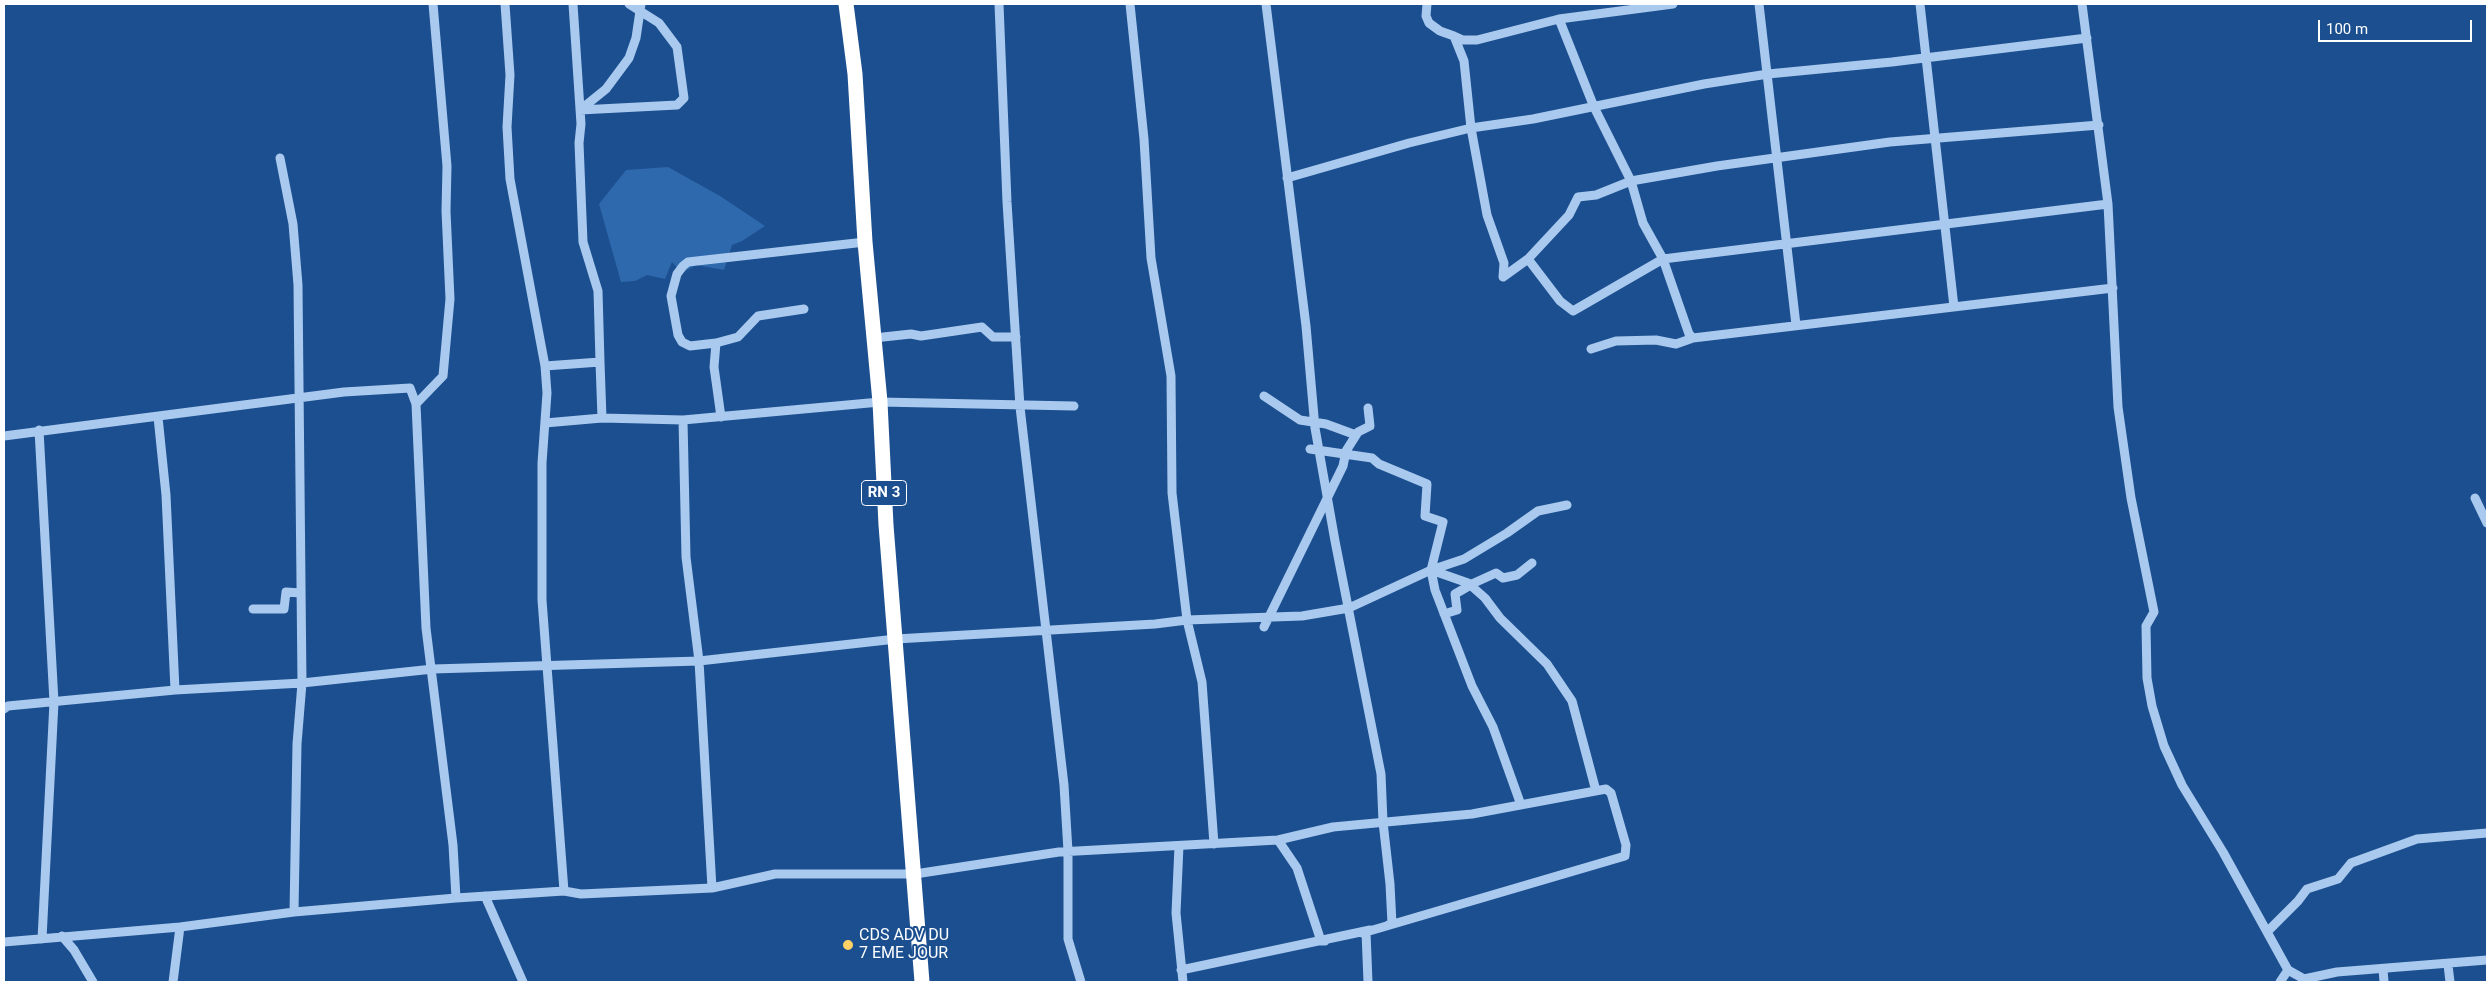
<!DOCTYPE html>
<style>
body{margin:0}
#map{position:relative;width:2491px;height:986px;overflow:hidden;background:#1b4f8f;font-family:Roboto,sans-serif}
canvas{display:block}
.frame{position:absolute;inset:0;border:5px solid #fff;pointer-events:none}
.scale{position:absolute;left:2318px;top:20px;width:154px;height:22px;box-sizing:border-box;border:2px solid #fff;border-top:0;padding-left:6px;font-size:15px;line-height:18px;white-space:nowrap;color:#fff;-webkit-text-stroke:4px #1b4f8f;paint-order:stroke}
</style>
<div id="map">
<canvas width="2491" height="986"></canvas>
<div class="frame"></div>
<div class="scale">100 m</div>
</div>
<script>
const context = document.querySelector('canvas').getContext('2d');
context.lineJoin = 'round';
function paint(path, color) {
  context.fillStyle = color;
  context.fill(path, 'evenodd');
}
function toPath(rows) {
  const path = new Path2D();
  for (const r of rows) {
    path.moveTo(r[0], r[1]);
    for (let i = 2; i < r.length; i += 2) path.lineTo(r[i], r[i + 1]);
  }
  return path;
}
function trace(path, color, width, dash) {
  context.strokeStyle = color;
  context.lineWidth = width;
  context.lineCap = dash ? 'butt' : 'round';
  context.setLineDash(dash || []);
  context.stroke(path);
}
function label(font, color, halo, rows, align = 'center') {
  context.font = font + ' Roboto,sans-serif';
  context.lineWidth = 4;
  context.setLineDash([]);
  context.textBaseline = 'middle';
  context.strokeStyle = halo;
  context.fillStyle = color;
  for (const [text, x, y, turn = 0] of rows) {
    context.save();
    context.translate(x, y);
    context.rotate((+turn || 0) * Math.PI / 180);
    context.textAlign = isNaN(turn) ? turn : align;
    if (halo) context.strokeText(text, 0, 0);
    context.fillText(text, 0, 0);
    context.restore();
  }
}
paint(toPath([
 [668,167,720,196,765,226,742,241,732,245,724,270,696,265,682,273,672,262,665,279,647,275,635,281,621,282,599,204,626,170]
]), '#2e69ad');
trace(toPath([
 [433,4,447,166,446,211,450,299,443,376,416,404,426,628,453,845,456,898],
 [505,4,510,75,507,127,510,179,545,366,547,393,542,463,542,600,564,891],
 [629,4,640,11,659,23,677,47,684,98,677,105,580,110,606,89,629,58,636,38,640,11,641,4],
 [999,4,1007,202,1020,407,1064,785,1068,851,1068,939,1081,982],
 [1130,4,1144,139,1151,258,1171,376,1172,493,1187,620,1202,682,1214,844],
 [1266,4,1306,326,1315,428,1335,541,1381,774,1383,822,1390,884,1392,924,1388,925],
 [1427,4,1426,16,1429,23,1440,31,1454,36,1464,61,1471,128,1487,215,1504,263,1503,277,1528,259,1569,215,1578,197,1596,195,1631,181,1717,166,1890,142,2099,125],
 [1759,4,1796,325],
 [1920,4,1954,307],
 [2082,4,2108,204,2118,407,2131,498,2154,612,2146,626,2147,678,2152,706,2164,746,2182,785,2223,852,2288,970,2280,982],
 [1559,19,1594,107,1631,181,1643,223,1663,259,1689,334,1693,338,2113,288],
 [1454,36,1463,40,1477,40,1559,19,1673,4],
 [280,158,293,224,298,285,302,683,297,744,294,912],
 [1287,178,1409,143,1471,128,1533,119,1704,84,1768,74,1892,62,2087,38],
 [1528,259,1560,301,1573,311,1663,259,2108,204],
 [804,309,758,316,738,337,716,343,690,346,682,342,678,335,671,296,677,274,683,266,688,262,865,242],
 [874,338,911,334,921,336,982,327,993,337,1016,337],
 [716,343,714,367,721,417],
 [1591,349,1616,341,1656,340,1676,344,1693,338],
 [600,362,602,418],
 [545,366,600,362,598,291,583,242,579,143,581,124,573,4],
 [1264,396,1300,420,1326,424,1356,435],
 [158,417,166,495,175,690],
 [683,420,686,557,699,661,712,888],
 [545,423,602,418,683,420,880,402,1074,406],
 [39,430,54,702,42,939],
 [4,436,344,392,410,388,416,404],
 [1310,449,1372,458,1379,464,1427,484,1425,516,1443,522,1431,570,1435,590,1472,686,1493,727,1521,805],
 [2475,498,2487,523],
 [1431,570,1468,583,1485,598,1500,618,1547,664,1572,701,1596,791],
 [253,609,284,609,286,592,301,593],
 [1444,614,1457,610,1455,594,1474,583,1496,573,1503,578,1517,575,1532,563],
 [1264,627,1343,466,1346,451,1358,432,1370,426,1368,408],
 [4,709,8,706,175,690,302,683,433,669,699,661,896,639,1155,624,1187,620,1302,616,1349,608,1431,570,1464,559,1507,533,1538,511,1567,505],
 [1278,840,1297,868,1321,941,1325,941],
 [1179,846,1176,913,1183,982],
 [485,896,523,982],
 [2267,932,2298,901,2307,889,2338,879,2351,863,2417,839,2487,833],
 [1362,933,1366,932,1368,982],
 [62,936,74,950,93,982],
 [4,942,180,927,294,912,456,898,564,891,581,894,712,888,775,874,915,874,1059,852,1278,840,1333,827,1472,814,1606,789,1611,793,1626,845,1625,856,1366,932],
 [2448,965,2450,982],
 [2383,969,2384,982],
 [1181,970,1370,930],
 [2288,970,2304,979,2337,972,2487,960],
 [173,982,180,927]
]), '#a9c9ee', 9);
trace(toPath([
 [846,4,855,74,865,242,880,402,886,525,922,982]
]), '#fff', 15);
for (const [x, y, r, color] of [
 [848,945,6,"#ffd166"]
]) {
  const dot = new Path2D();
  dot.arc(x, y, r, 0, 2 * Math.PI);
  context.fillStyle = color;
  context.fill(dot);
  trace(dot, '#1b4f8f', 2);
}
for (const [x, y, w] of [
 [884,493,45]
]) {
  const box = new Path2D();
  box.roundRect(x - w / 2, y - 12.5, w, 25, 4);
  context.fillStyle = '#1b4f8f';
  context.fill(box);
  trace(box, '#fff', 1);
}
label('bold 15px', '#fff', null, [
 ["RN 3",884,493]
]);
label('16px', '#fff', '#1b4f8f', [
 ["CDS ADV DU",859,936],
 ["7 EME JOUR",859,954]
], 'left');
</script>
